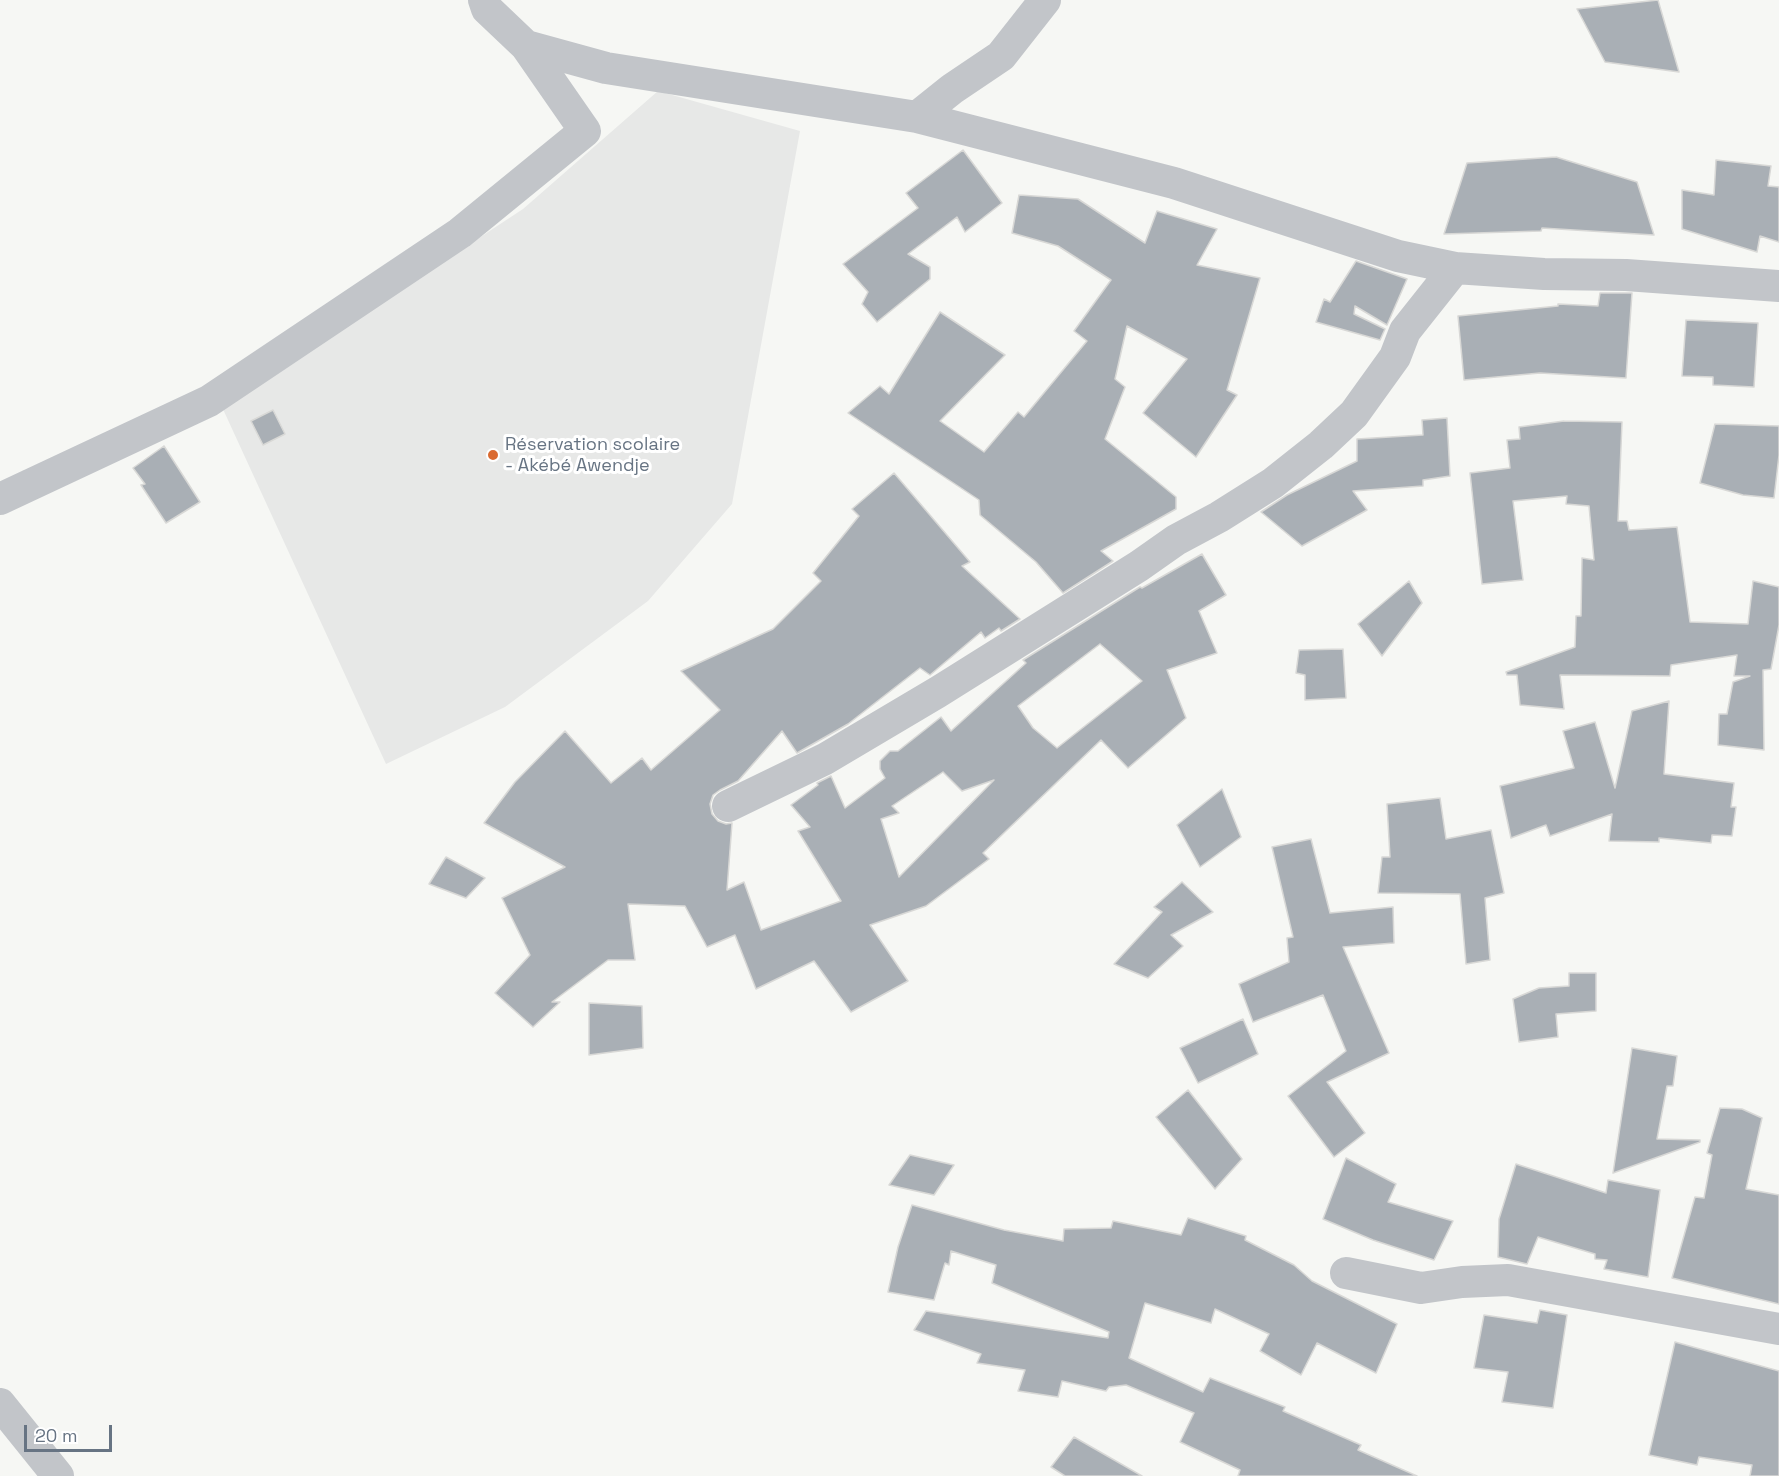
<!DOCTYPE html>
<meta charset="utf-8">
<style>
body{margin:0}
#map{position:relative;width:1779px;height:1476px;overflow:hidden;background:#f6f7f4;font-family:"Space Grotesk",sans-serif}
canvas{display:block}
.scale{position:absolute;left:24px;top:1425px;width:88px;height:27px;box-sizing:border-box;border:3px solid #677483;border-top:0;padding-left:8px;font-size:18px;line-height:21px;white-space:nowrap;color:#677483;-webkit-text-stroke:4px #fff;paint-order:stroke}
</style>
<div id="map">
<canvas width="1779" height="1476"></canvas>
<div class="scale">20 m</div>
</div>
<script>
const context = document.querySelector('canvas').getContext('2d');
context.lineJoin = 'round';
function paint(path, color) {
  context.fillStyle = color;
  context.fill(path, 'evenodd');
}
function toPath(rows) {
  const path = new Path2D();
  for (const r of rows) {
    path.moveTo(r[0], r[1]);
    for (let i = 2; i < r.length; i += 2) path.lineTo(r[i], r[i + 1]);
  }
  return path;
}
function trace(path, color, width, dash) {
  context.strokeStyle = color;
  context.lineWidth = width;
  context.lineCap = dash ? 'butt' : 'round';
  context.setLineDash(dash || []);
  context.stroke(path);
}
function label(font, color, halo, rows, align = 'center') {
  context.font = font + ' "Space Grotesk",sans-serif';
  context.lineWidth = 6;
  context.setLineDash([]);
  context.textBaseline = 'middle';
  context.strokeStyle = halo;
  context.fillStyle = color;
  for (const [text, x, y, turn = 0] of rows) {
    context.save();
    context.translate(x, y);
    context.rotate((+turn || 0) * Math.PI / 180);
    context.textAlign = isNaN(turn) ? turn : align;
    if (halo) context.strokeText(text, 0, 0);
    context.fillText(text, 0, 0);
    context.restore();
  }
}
paint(toPath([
 [658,91,800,131,732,504,648,601,505,707,386,764,222,407,523,209]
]), '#e7e8e7');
const building = toPath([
 [1658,0,1679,72,1605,62,1577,9,1658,0],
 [963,150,1002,203,965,232,957,217,908,254,930,267,930,279,877,322,862,304,868,292,843,264,918,208,906,193,963,150],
 [1556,157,1637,182,1654,235,1542,228,1541,231,1444,234,1467,163,1556,157],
 [1716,160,1771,166,1768,186,1779,187,1779,242,1760,236,1757,252,1682,229,1682,190,1714,195,1716,160],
 [1019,195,1078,199,1145,243,1157,211,1217,229,1197,265,1260,278,1227,390,1237,395,1196,457,1143,413,1187,359,1127,326,1115,379,1125,387,1105,439,1176,497,1176,509,1101,551,1113,561,1063,593,1036,562,980,515,979,500,848,413,880,386,889,394,940,312,1005,355,940,421,984,452,1018,412,1024,417,1087,341,1074,331,1111,280,1058,246,1012,233,1019,195],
 [1356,261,1407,279,1387,325,1355,306,1354,314,1385,329,1380,340,1316,322,1324,299,1330,302,1356,261],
 [1600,293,1632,293,1626,378,1540,373,1464,380,1458,316,1558,306,1558,304,1598,306,1600,293],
 [1686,320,1758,323,1754,387,1713,385,1713,377,1682,376,1686,320],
 [273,410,285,434,263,445,251,421,273,410],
 [1447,418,1450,476,1423,480,1423,486,1353,491,1367,510,1302,546,1261,512,1287,495,1357,461,1357,439,1423,435,1422,420,1447,418],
 [1564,421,1622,422,1618,521,1627,521,1629,530,1677,527,1690,622,1748,624,1753,581,1779,587,1779,625,1771,669,1763,670,1764,750,1718,745,1719,714,1727,714,1733,682,1750,676,1734,676,1737,655,1671,665,1670,676,1560,675,1564,709,1520,705,1517,675,1507,675,1506,672,1575,647,1576,616,1581,616,1582,558,1594,560,1589,506,1566,504,1567,496,1513,501,1523,580,1482,584,1470,473,1510,468,1507,440,1520,439,1519,427,1564,421],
 [1715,424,1779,426,1779,455,1774,498,1743,495,1700,483,1715,424],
 [164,446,200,502,166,523,141,485,145,484,133,468,164,446],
 [894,473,970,562,962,566,1020,619,1001,631,999,628,985,638,981,632,930,675,920,668,848,724,797,753,782,731,738,781,720,790,713,795,710,804,712,814,718,821,726,824,732,823,727,890,744,882,761,930,841,901,798,831,810,827,791,805,818,785,817,783,831,776,845,808,885,778,880,769,880,761,890,751,898,751,941,717,951,731,1026,663,1023,660,1140,587,1142,588,1202,554,1226,595,1199,611,1217,653,1167,670,1186,718,1128,768,1101,740,983,853,989,859,926,906,870,925,908,981,851,1012,814,961,756,989,735,935,707,947,685,906,628,904,635,960,608,960,552,1002,560,1002,533,1027,495,993,530,955,502,898,565,867,484,823,515,782,565,731,611,783,642,758,651,770,720,710,681,671,773,629,821,581,813,573,859,516,852,509,894,473],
 [1100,644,1142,681,1057,748,1033,728,1018,706,1100,644],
 [943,772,962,791,994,780,899,877,881,819,899,813,892,806,943,772],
 [1409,581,1422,603,1382,656,1358,624,1409,581],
 [1343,649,1346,698,1305,700,1305,675,1296,673,1299,650,1343,649],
 [1669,701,1664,774,1734,783,1731,807,1736,807,1732,836,1712,835,1711,843,1659,838,1659,842,1609,841,1612,814,1550,836,1546,825,1511,838,1500,786,1574,768,1563,731,1595,722,1615,788,1632,711,1669,701],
 [1222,789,1241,837,1200,867,1177,825,1222,789],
 [1440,798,1446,839,1491,830,1504,893,1485,898,1490,960,1466,964,1460,894,1378,893,1382,857,1390,857,1387,804,1440,798],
 [1311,839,1330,913,1393,907,1394,943,1343,947,1389,1053,1327,1082,1365,1133,1334,1157,1288,1096,1346,1051,1323,995,1253,1022,1239,984,1289,962,1287,938,1293,937,1272,847,1311,839],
 [446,857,485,878,466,898,429,884,446,857],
 [1182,882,1213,912,1171,935,1183,946,1148,978,1114,964,1162,912,1154,907,1182,882],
 [1569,973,1596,973,1596,1011,1556,1014,1558,1037,1519,1042,1513,999,1539,988,1569,986,1569,973],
 [589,1003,642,1006,643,1048,589,1055,589,1003],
 [1243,1019,1258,1054,1198,1083,1180,1048,1243,1019],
 [1632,1048,1677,1056,1673,1086,1667,1086,1657,1139,1700,1140,1700,1142,1613,1173,1632,1048],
 [1188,1090,1242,1159,1215,1189,1156,1117,1188,1090],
 [1720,1108,1742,1109,1762,1118,1746,1189,1779,1195,1779,1304,1672,1278,1695,1197,1704,1198,1712,1155,1707,1153,1720,1108],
 [910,1155,954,1165,934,1195,889,1185,910,1155],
 [1346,1158,1396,1184,1388,1202,1453,1221,1434,1260,1373,1240,1323,1219,1346,1158],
 [1516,1164,1606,1193,1608,1180,1660,1190,1648,1277,1604,1269,1607,1260,1595,1259,1595,1254,1538,1237,1527,1264,1498,1257,1499,1219,1516,1164],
 [912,1205,1004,1230,1063,1241,1064,1229,1111,1228,1113,1221,1181,1235,1188,1218,1246,1236,1245,1240,1294,1265,1312,1281,1397,1324,1376,1373,1317,1343,1301,1375,1260,1351,1269,1334,1215,1309,1211,1323,1145,1303,1129,1358,1203,1392,1210,1378,1285,1407,1283,1411,1361,1445,1358,1450,1417,1476,1238,1476,1240,1470,1180,1442,1194,1413,1126,1385,1109,1387,1106,1391,1062,1381,1058,1397,1018,1391,1025,1370,977,1363,981,1354,914,1330,926,1311,1108,1338,1109,1332,992,1283,996,1265,951,1251,949,1265,945,1263,934,1300,888,1292,898,1247,912,1205],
 [1540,1310,1567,1315,1553,1408,1502,1402,1508,1372,1474,1368,1484,1315,1537,1323,1540,1310],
 [1675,1342,1779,1371,1779,1476,1750,1476,1752,1465,1699,1457,1697,1465,1649,1455,1675,1342],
 [1074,1437,1142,1476,1065,1476,1051,1467,1074,1437]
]);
paint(building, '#a9afb5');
trace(building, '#d8d8d6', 1.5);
trace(toPath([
 [484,0,487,9,526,46,606,68,917,117,1174,183,1398,256,1455,268,1544,274,1626,275,1779,286],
 [917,117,952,89,1001,56,1045,0],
 [0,499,209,401,460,233,585,131,526,46],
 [728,806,825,759,938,692,1139,566,1176,540,1219,517,1273,483,1321,445,1354,414,1395,357,1405,331,1455,268],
 [1346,1273,1421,1288,1462,1282,1508,1280,1779,1329],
 [0,1404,58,1476]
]), '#c2c5c9', 32);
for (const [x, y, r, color] of [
 [493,455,6,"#da6a30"]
]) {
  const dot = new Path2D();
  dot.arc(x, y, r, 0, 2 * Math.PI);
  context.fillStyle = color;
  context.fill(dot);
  trace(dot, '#fff', 2);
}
label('18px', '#677483', '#fff', [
 ["Réservation scolaire",505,445],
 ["- Akébé Awendje",505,466]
], 'left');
</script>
